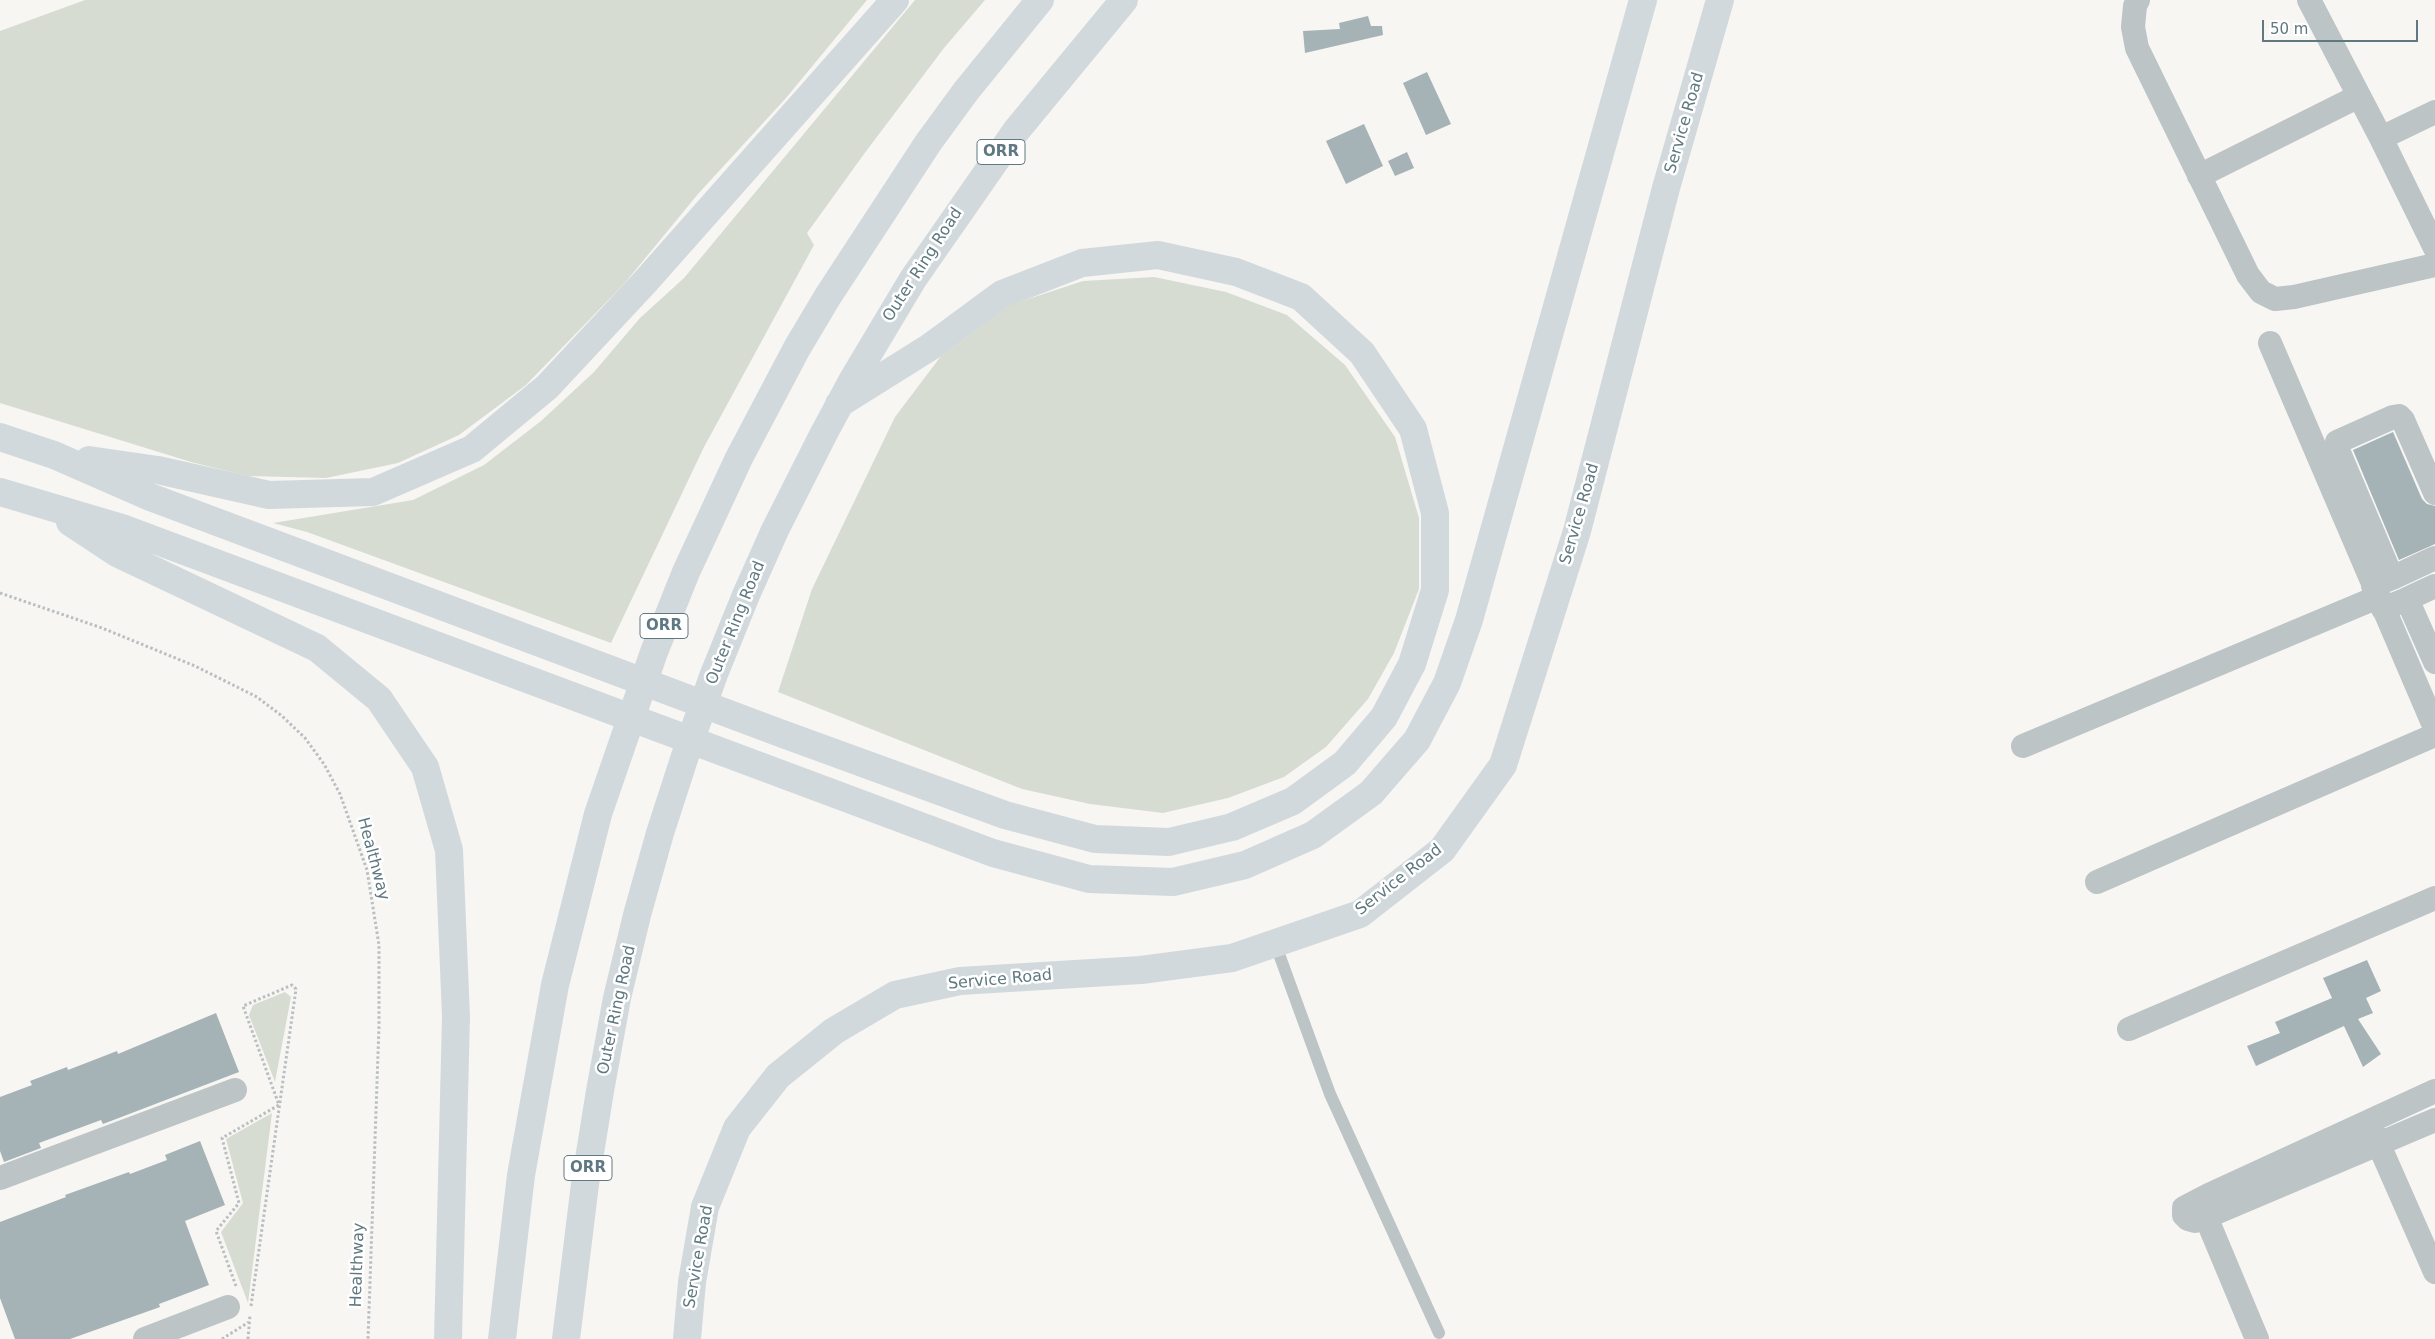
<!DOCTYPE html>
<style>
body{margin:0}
#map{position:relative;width:2435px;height:1339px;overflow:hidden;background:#f7f6f3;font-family:"DejaVu Sans",sans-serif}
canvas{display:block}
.scale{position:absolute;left:2262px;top:20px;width:156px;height:22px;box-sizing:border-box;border:2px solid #5f7881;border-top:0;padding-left:6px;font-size:15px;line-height:18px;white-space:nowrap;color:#5f7881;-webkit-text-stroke:4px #fff;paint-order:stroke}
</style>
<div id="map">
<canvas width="2435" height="1339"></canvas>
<div class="scale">50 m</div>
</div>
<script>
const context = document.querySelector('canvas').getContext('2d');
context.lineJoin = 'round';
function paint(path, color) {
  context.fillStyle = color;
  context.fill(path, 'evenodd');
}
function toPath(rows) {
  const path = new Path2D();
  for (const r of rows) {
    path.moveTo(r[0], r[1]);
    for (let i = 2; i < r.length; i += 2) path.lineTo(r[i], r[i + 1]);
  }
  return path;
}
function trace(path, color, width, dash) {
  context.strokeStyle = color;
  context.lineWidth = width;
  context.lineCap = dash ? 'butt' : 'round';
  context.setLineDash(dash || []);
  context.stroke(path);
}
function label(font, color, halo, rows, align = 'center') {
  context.font = font + ' "DejaVu Sans",sans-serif';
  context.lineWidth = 5;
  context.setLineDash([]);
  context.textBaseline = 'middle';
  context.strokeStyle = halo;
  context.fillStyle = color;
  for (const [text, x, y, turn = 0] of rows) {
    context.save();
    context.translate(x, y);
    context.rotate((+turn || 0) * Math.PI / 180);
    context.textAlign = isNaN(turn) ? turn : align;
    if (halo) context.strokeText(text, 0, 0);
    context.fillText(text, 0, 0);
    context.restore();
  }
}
paint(toPath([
 [85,0,867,0,786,98,698,194,624,284,526,385,459,435,398,463,326,478,247,476,191,462,0,403,0,31],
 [915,0,985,0,944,48,864,154,807,233,814,245,704,447,611,643,307,532,273,523,413,500,484,465,541,421,594,372,640,318,684,278],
 [1154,277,1226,292,1287,315,1345,365,1395,437,1419,518,1419,589,1394,653,1368,699,1326,747,1284,777,1228,798,1163,813,1090,804,1022,789,778,692,812,589,895,417,941,356,1010,305,1083,281],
 [285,992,291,997,275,1082,249,1015,253,1005],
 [272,1113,248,1303,221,1232,243,1203,226,1139]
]), '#d7dcd2');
paint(toPath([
 [1368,16,1371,26,1382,26,1383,35,1305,53,1303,31,1340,29,1339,23],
 [1427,72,1451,124,1426,135,1403,83],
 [1364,124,1383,166,1346,184,1326,141],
 [1407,152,1414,168,1395,176,1388,161],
 [2393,432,2422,499,2427,504,2435,506,2435,544,2399,560,2353,450],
 [2367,960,2381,991,2366,998,2373,1013,2358,1019,2381,1054,2363,1067,2344,1026,2256,1066,2247,1046,2280,1033,2275,1022,2332,998,2323,978],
 [216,1013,239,1072,103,1124,101,1120,39,1143,41,1148,4,1162,0,1151,0,1097,32,1085,30,1081,67,1067,68,1070,117,1051,118,1054],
 [200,1141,225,1205,185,1221,209,1285,159,1304,160,1307,70,1339,15,1339,0,1298,0,1222,66,1197,65,1195,129,1172,130,1174,167,1160,165,1155]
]), '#a5b2b6');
trace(toPath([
 [0,593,102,628,195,666,257,697,282,716,305,738,324,764,340,794,367,870,379,945,379,1026,368,1339],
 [236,1286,216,1231,239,1203,222,1138,279,1105],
 [251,1306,296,989,292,985,243,1006,279,1105],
 [222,1339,249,1322],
 [248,1339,250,1315]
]), '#b9bec0', 3, [2.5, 2.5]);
trace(toPath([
 [1275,943,1330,1094,1439,1333]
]), '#bcc4c6', 12);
trace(toPath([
 [2138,0,2135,6,2133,27,2137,48,2248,275,2261,292,2275,299,2294,297,2435,265],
 [2309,0,2381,138],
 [2435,112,2381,138,2435,248],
 [2199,176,2359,96],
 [2270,343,2435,728],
 [2392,578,2435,558],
 [2373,586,2392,578,2337,448,2337,442,2393,417,2399,416,2403,420,2435,493],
 [2407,599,2435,586],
 [2383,609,2407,599,2435,662],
 [2023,746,2378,597],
 [2097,882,2435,735],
 [2129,1029,2435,898],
 [2435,1091,2209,1195,2184,1208,2184,1215,2188,1219,2195,1221,2206,1217,2435,1120],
 [2372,1129,2435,1272],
 [0,1178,235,1090],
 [2206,1217,2257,1339],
 [145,1339,228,1307]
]), '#bcc4c6', 24);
trace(toPath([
 [687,1339,692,1282,705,1207,737,1128,778,1076,834,1031,895,995,960,981,1141,970,1232,958,1360,914,1442,850,1503,765,1577,531,1666,188,1720,0]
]), '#d2d9dc', 28);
trace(toPath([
 [0,437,54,455,150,497,780,733,1005,815,1095,839,1169,842,1232,827,1293,801,1345,763,1384,717,1412,664,1435,590,1435,513,1413,429,1362,353,1301,297,1236,272,1158,255,1082,263,1002,294,930,347,839,404],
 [89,460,158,470,269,495,373,492,472,449,547,387,645,282,895,0],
 [0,492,125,529,993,853,1089,879,1173,882,1245,865,1313,835,1371,793,1417,740,1447,683,1469,620,1643,0],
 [70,522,117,553,317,648,379,699,425,767,449,850,456,1016,448,1339],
 [502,1339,521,1175,555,985,598,814,654,652,686,572,739,458,797,348,828,296,928,143,966,91,1040,0],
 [566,1339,585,1184,600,1091,617,998,637,915,660,833,686,753,714,674,746,595,775,530,823,435,852,381,913,279,1016,131,1124,0]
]), '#d2d9dc', 28);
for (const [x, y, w] of [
 [1001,152,48],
 [664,626,48],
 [588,1168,48]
]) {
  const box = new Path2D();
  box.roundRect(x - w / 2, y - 12.5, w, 25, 4);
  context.fillStyle = '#fff';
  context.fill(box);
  trace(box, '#5f7881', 1);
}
label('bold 15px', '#5f7881', null, [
 ["ORR",1001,152],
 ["ORR",664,626],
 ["ORR",588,1168]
]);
label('16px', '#5f7881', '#fff', [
 ["Service Road",1685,123,-74],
 ["Outer Ring Road",923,265,-57],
 ["Service Road",1580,514,-74],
 ["Outer Ring Road",736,623,-68],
 ["Healthway",373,859,75],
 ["Service Road",1399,880,-38],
 ["Service Road",1000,980,-5],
 ["Outer Ring Road",617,1010,-78],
 ["Service Road",699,1257,-80],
 ["Healthway",358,1265,-88]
]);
</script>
